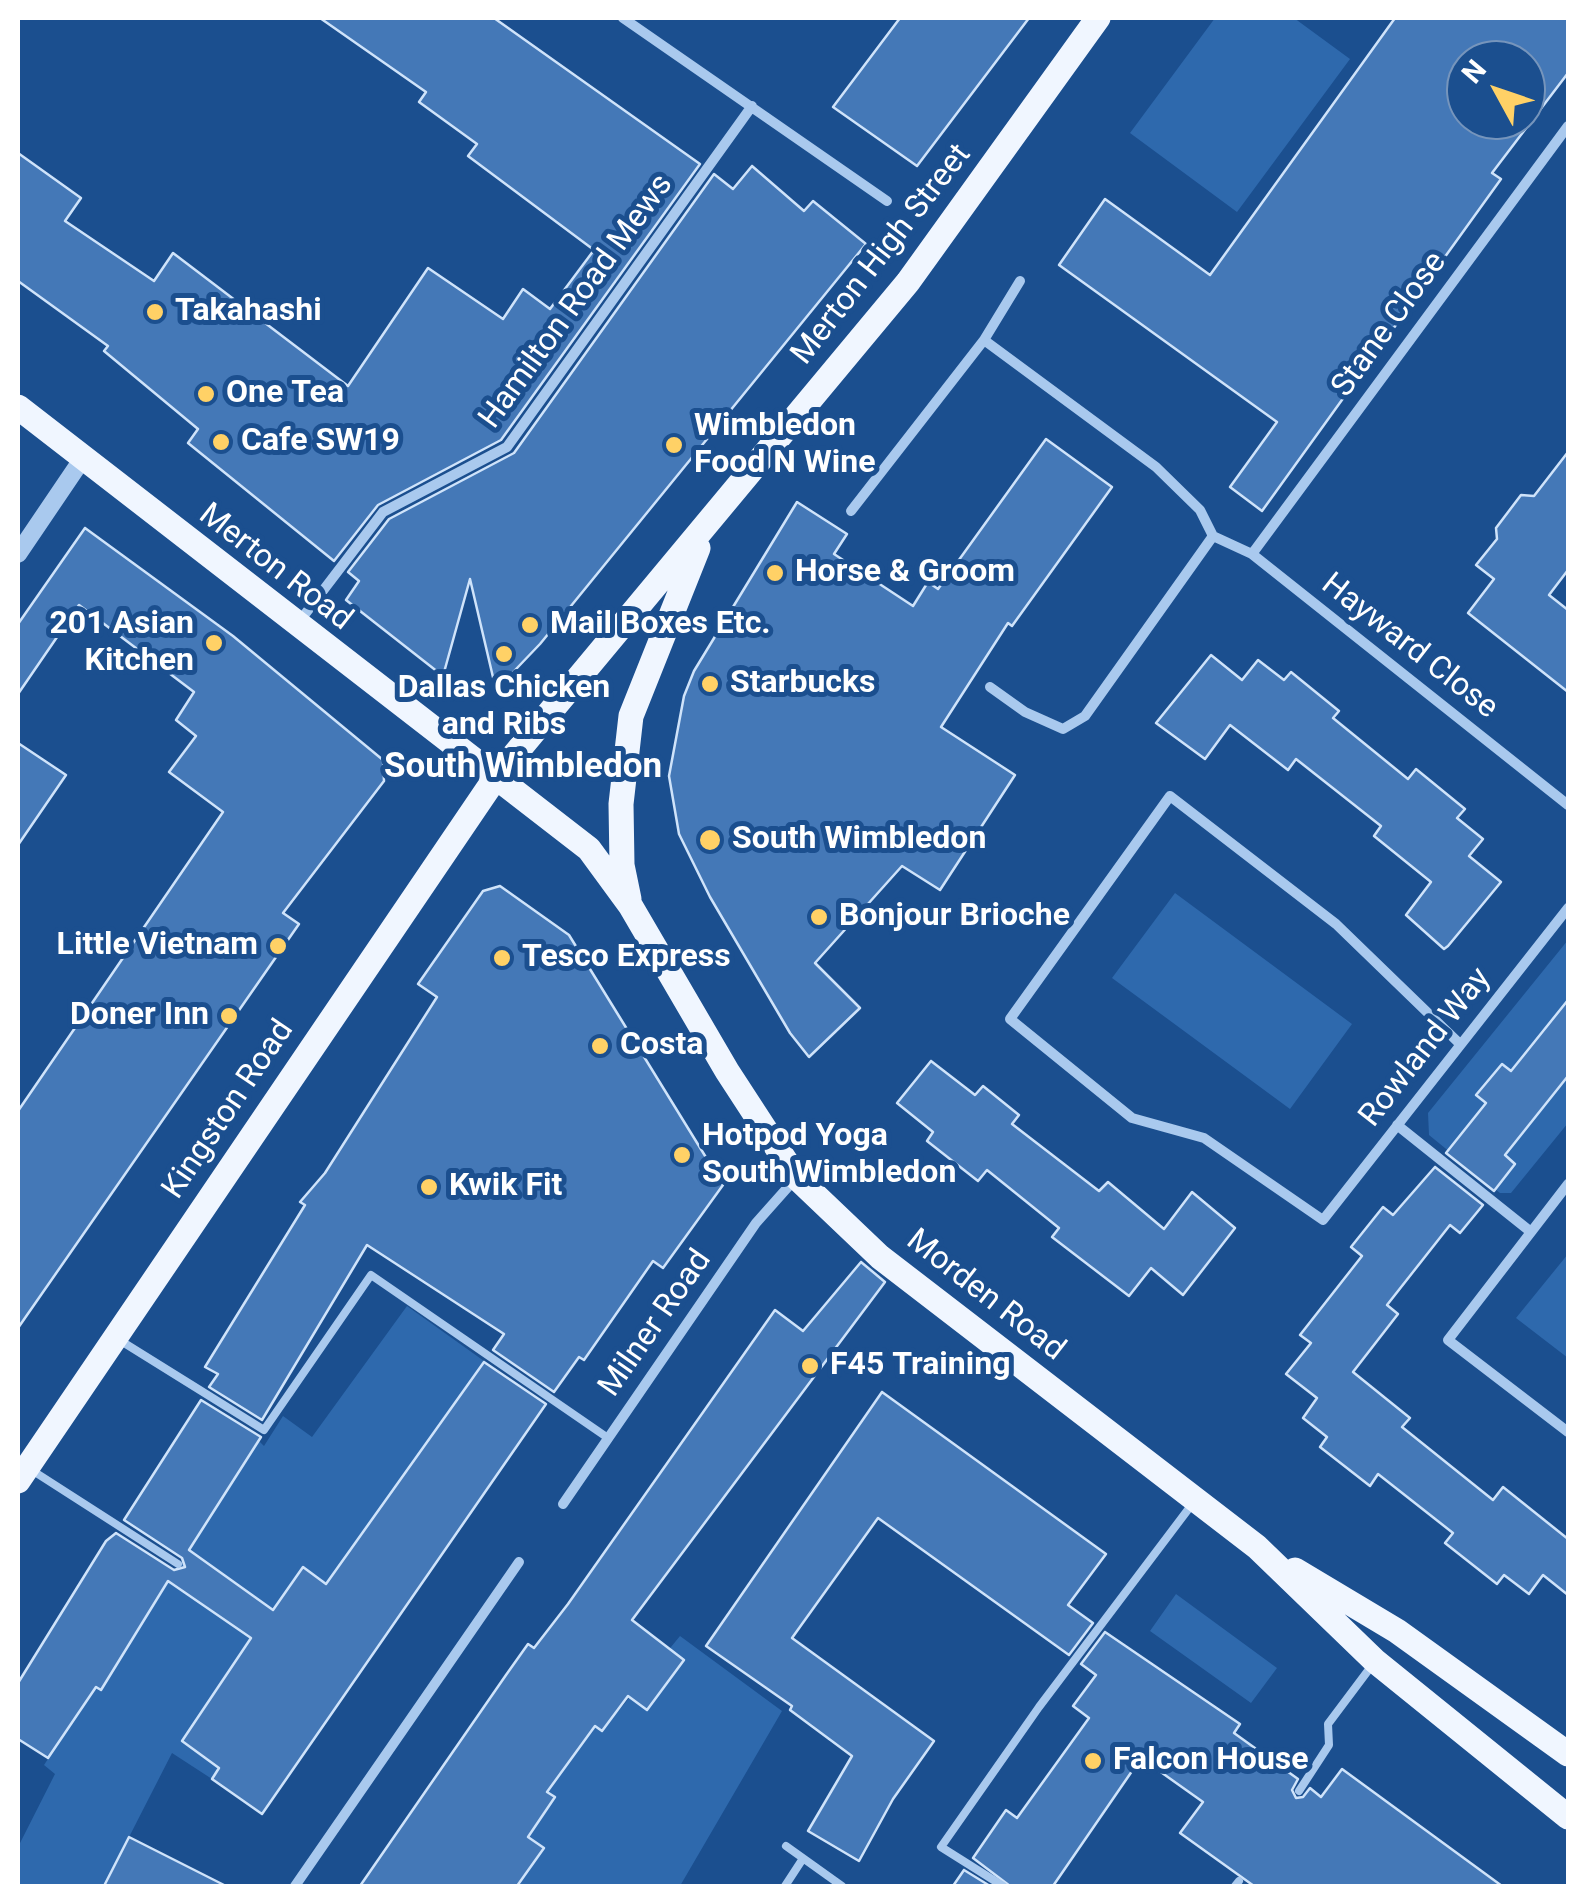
<!DOCTYPE html>
<style>
body{margin:0}
#map{position:relative;width:1586px;height:1904px;overflow:hidden;background:#1b4f8f;font-family:Roboto,sans-serif}
canvas{display:block}
.frame{position:absolute;inset:0;border:20px solid #fff;pointer-events:none}
.north{position:absolute;left:1446px;top:40px;width:100px;height:100px;box-sizing:border-box;background:#1b4f8f;border:2px solid #7695bc;border-radius:50%;rotate:310deg;font-size:28px;font-weight:700;line-height:40px;text-align:center;color:#fff}
.north::after{content:'';display:block;margin:auto;width:35px;height:45px;background:#ffd166;clip-path:polygon(50% 0,100% 100%,50% 72%,0 100%)}
</style>
<div id="map">
<canvas width="1586" height="1904"></canvas>
<div class="frame"></div>
<div class="north">N</div>
</div>
<script>
const context = document.querySelector('canvas').getContext('2d');
context.lineJoin = 'round';
function paint(path, color) {
  context.fillStyle = color;
  context.fill(path, 'evenodd');
}
function toPath(rows) {
  const path = new Path2D();
  for (const r of rows) {
    path.moveTo(r[0], r[1]);
    for (let i = 2; i < r.length; i += 2) path.lineTo(r[i], r[i + 1]);
  }
  return path;
}
function trace(path, color, width, dash) {
  context.strokeStyle = color;
  context.lineWidth = width;
  context.lineCap = dash ? 'butt' : 'round';
  context.setLineDash(dash || []);
  context.stroke(path);
}
function label(font, color, halo, rows, align = 'center') {
  context.font = font + ' Roboto,sans-serif';
  context.lineWidth = 10;
  context.setLineDash([]);
  context.textBaseline = 'middle';
  context.strokeStyle = halo;
  context.fillStyle = color;
  for (const [text, x, y, turn = 0] of rows) {
    context.save();
    context.translate(x, y);
    context.rotate((+turn || 0) * Math.PI / 180);
    context.textAlign = isNaN(turn) ? turn : align;
    if (halo) context.strokeText(text, 0, 0);
    context.fillText(text, 0, 0);
    context.restore();
  }
}
paint(toPath([
 [1215,18,1294,18,1350,59,1237,212,1130,133],
 [1175,893,1352,1024,1290,1109,1112,978],
 [1568,940,1568,1123,1511,1193,1500,1193,1429,1135,1428,1113],
 [1568,1254,1568,1358,1516,1318],
 [407,1306,484,1361,340,1594,303,1568,182,1741,219,1768,212,1779,172,1753,104,1886,18,1886,18,1847,55,1774,44,1765,96,1686,101,1689,258,1440,264,1446,283,1416,312,1437],
 [1176,1594,1277,1668,1251,1703,1150,1631],
 [680,1636,782,1711,680,1886,517,1886,543,1849,526,1836,555,1798,547,1792,561,1773,576,1712,602,1731]
]), '#2e69ad');
const building = toPath([
 [320,18,494,18,700,164,501,440,378,505,334,561,188,443,198,429,104,351,108,346,18,281,18,153,81,198,65,221,154,281,173,253,348,386,428,268,503,319,523,289,550,309,594,250,468,156,477,144,419,102,426,92,320,18],
 [900,18,1029,18,917,166,833,107,900,18],
 [1395,18,1568,18,1568,73,1492,173,1501,179,1262,511,1230,487,1277,422,1059,265,1105,199,1210,275,1395,18],
 [1466,60,1526,60,1526,120,1466,120,1466,60],
 [752,166,804,211,813,201,866,244,540,644,496,690,470,579,443,676,346,600,359,581,348,572,389,519,514,453,714,174,733,189,752,166],
 [1046,439,1112,487,1012,626,1008,623,941,727,1015,775,940,890,902,866,815,963,860,1008,809,1057,790,1033,710,897,679,834,669,776,684,696,694,671,797,502,847,534,834,554,913,606,928,582,938,589,1046,439],
 [1568,452,1568,570,1549,595,1568,610,1568,692,1468,613,1494,579,1476,565,1497,539,1496,528,1521,495,1534,496,1568,452],
 [85,528,233,636,383,760,384,781,283,913,299,924,18,1328,18,1111,223,812,169,772,196,736,176,720,194,692,79,605,18,694,18,624,85,528],
 [1211,655,1242,680,1258,660,1284,680,1291,672,1339,711,1333,718,1408,779,1416,769,1465,809,1457,818,1483,839,1469,856,1501,882,1448,946,1444,949,1406,915,1431,882,1374,836,1381,826,1296,759,1288,770,1230,725,1205,759,1156,723,1211,655],
 [18,743,66,775,18,845,18,743],
 [500,886,569,935,723,1185,663,1268,653,1261,584,1360,579,1357,554,1392,493,1350,504,1334,367,1245,262,1420,209,1387,218,1374,205,1367,305,1205,300,1202,325,1173,437,997,418,984,483,891,500,886],
 [1568,1000,1568,1076,1505,1155,1515,1164,1494,1191,1446,1153,1486,1103,1476,1095,1502,1064,1511,1071,1568,1000],
 [931,1061,975,1095,983,1086,1019,1115,1012,1124,1099,1191,1108,1182,1164,1229,1192,1192,1235,1228,1183,1295,1151,1268,1129,1296,1052,1237,1059,1228,987,1170,978,1181,927,1141,933,1132,897,1103,931,1061],
 [1435,1167,1483,1205,1460,1233,1450,1225,1387,1305,1398,1314,1353,1372,1410,1418,1402,1427,1493,1500,1503,1487,1568,1539,1568,1595,1543,1575,1529,1594,1504,1575,1497,1584,1445,1543,1453,1533,1378,1474,1370,1486,1320,1447,1327,1437,1303,1418,1317,1398,1286,1374,1311,1343,1300,1335,1362,1256,1351,1247,1383,1207,1393,1215,1435,1167],
 [861,1262,885,1282,632,1620,684,1660,647,1710,628,1696,602,1731,595,1726,547,1792,555,1797,528,1837,544,1848,517,1886,360,1886,506,1675,528,1644,534,1648,568,1604,775,1310,803,1331,861,1262],
 [484,1362,546,1404,262,1814,212,1779,219,1768,182,1741,251,1638,168,1581,101,1690,96,1687,48,1758,18,1739,18,1683,106,1541,116,1533,174,1570,185,1567,182,1558,124,1520,201,1400,261,1437,189,1550,273,1610,303,1567,326,1584,484,1362],
 [882,1392,1106,1554,1068,1605,1093,1623,1069,1655,878,1518,792,1638,934,1741,893,1799,859,1861,808,1831,852,1756,790,1710,792,1706,706,1646,882,1392],
 [1105,1632,1240,1724,1234,1733,1298,1779,1292,1790,1296,1798,1303,1797,1310,1788,1321,1797,1342,1769,1502,1886,1254,1886,1180,1833,1203,1802,1141,1758,1053,1886,1010,1886,973,1858,1006,1810,1017,1818,1089,1718,1073,1706,1096,1675,1081,1664,1105,1632],
 [129,1837,226,1886,104,1886,129,1837],
 [964,1870,990,1886,953,1886,964,1870]
]);
paint(building, '#4478b7');
trace(building, '#cfe3fa', 2.5);
trace(toPath([
 [121,1341,264,1430,371,1275,608,1438],
 [30,1469,178,1564],
 [1299,1791,1329,1745,1328,1724,1373,1664],
 [786,1846,842,1886],
 [785,1886,802,1860],
 [1003,1886,941,1847,1039,1707,1193,1503],
 [1235,1886,1239,1881]
]), '#a9c9ee', 8);
trace(toPath([
 [623,18,887,201],
 [984,340,1156,467,1200,510,1213,536,1252,554,1568,805],
 [851,511,984,340,1020,281],
 [1252,554,1568,126],
 [299,622,383,512,507,447,752,106],
 [990,687,1025,712,1063,729,1085,716,1213,536],
 [1460,1044,1336,924,1170,796,1010,1019,1132,1118,1204,1138,1323,1220,1568,908],
 [1397,1125,1531,1232],
 [1568,1184,1448,1340,1568,1432],
 [563,1504,756,1223,796,1178],
 [295,1886,519,1562]
]), '#a9c9ee', 10);
trace(toPath([
 [18,554,83,458]
]), '#a9c9ee', 18);
trace(toPath([
 [18,407,589,849,630,905,727,1071,796,1177,880,1257,1257,1547,1375,1661,1568,1817],
 [629,899,622,865,621,804,631,716,698,548],
 [18,1481,496,777,908,282,1098,18],
 [1295,1570,1397,1631,1568,1754]
]), '#f0f6ff', 25);
for (const [x, y, r, color] of [
 [155,312,10,"#ffd166"],
 [206,394,10,"#ffd166"],
 [221,442,10,"#ffd166"],
 [674,445,10,"#ffd166"],
 [775,573,10,"#ffd166"],
 [530,625,10,"#ffd166"],
 [214,643,10,"#ffd166"],
 [504,654,10,"#ffd166"],
 [710,684,10,"#ffd166"],
 [710,840,12,"#ffd166"],
 [819,917,10,"#ffd166"],
 [278,946,10,"#ffd166"],
 [502,958,10,"#ffd166"],
 [229,1016,10,"#ffd166"],
 [600,1046,10,"#ffd166"],
 [682,1155,10,"#ffd166"],
 [429,1187,10,"#ffd166"],
 [810,1366,10,"#ffd166"],
 [1093,1761,10,"#ffd166"]
]) {
  const dot = new Path2D();
  dot.arc(x, y, r, 0, 2 * Math.PI);
  context.fillStyle = color;
  context.fill(dot);
  trace(dot, '#1b4f8f', 4);
}
label('32px', '#fff', '#1b4f8f', [
 ["Merton High Street",882,255,-52],
 ["Hamilton Road Mews",577,302,-54],
 ["Stane Close",1390,325,-54],
 ["Merton Road",275,568,38],
 ["Hayward Close",1409,647,38],
 ["Rowland Way",1426,1048,-52],
 ["Kingston Road",229,1110,-56],
 ["Morden Road",985,1296,38],
 ["Milner Road",656,1324,-55]
]);
label('bold 32px', '#fff', '#1b4f8f', [
 ["Takahashi",175,312],
 ["One Tea",226,394],
 ["Wimbledon",694,427],
 ["Food N Wine",694,464],
 ["Cafe SW19",241,442],
 ["Horse & Groom",795,573],
 ["201 Asian",194,625,"right"],
 ["Kitchen",194,662,"right"],
 ["Mail Boxes Etc.",550,625],
 ["Starbucks",730,684],
 ["Dallas Chicken",504,689,"center"],
 ["and Ribs",504,726,"center"],
 ["South Wimbledon",732,840],
 ["Bonjour Brioche",839,917],
 ["Little Vietnam",258,946,"right"],
 ["Tesco Express",522,958],
 ["Doner Inn",209,1016,"right"],
 ["Costa",620,1046],
 ["Hotpod Yoga",702,1137],
 ["South Wimbledon",702,1174],
 ["Kwik Fit",449,1187],
 ["F45 Training",830,1366],
 ["Falcon House",1113,1761]
], 'left');
label('bold 35px', '#fff', '#1b4f8f', [
 ["South Wimbledon",523,768]
]);
</script>
